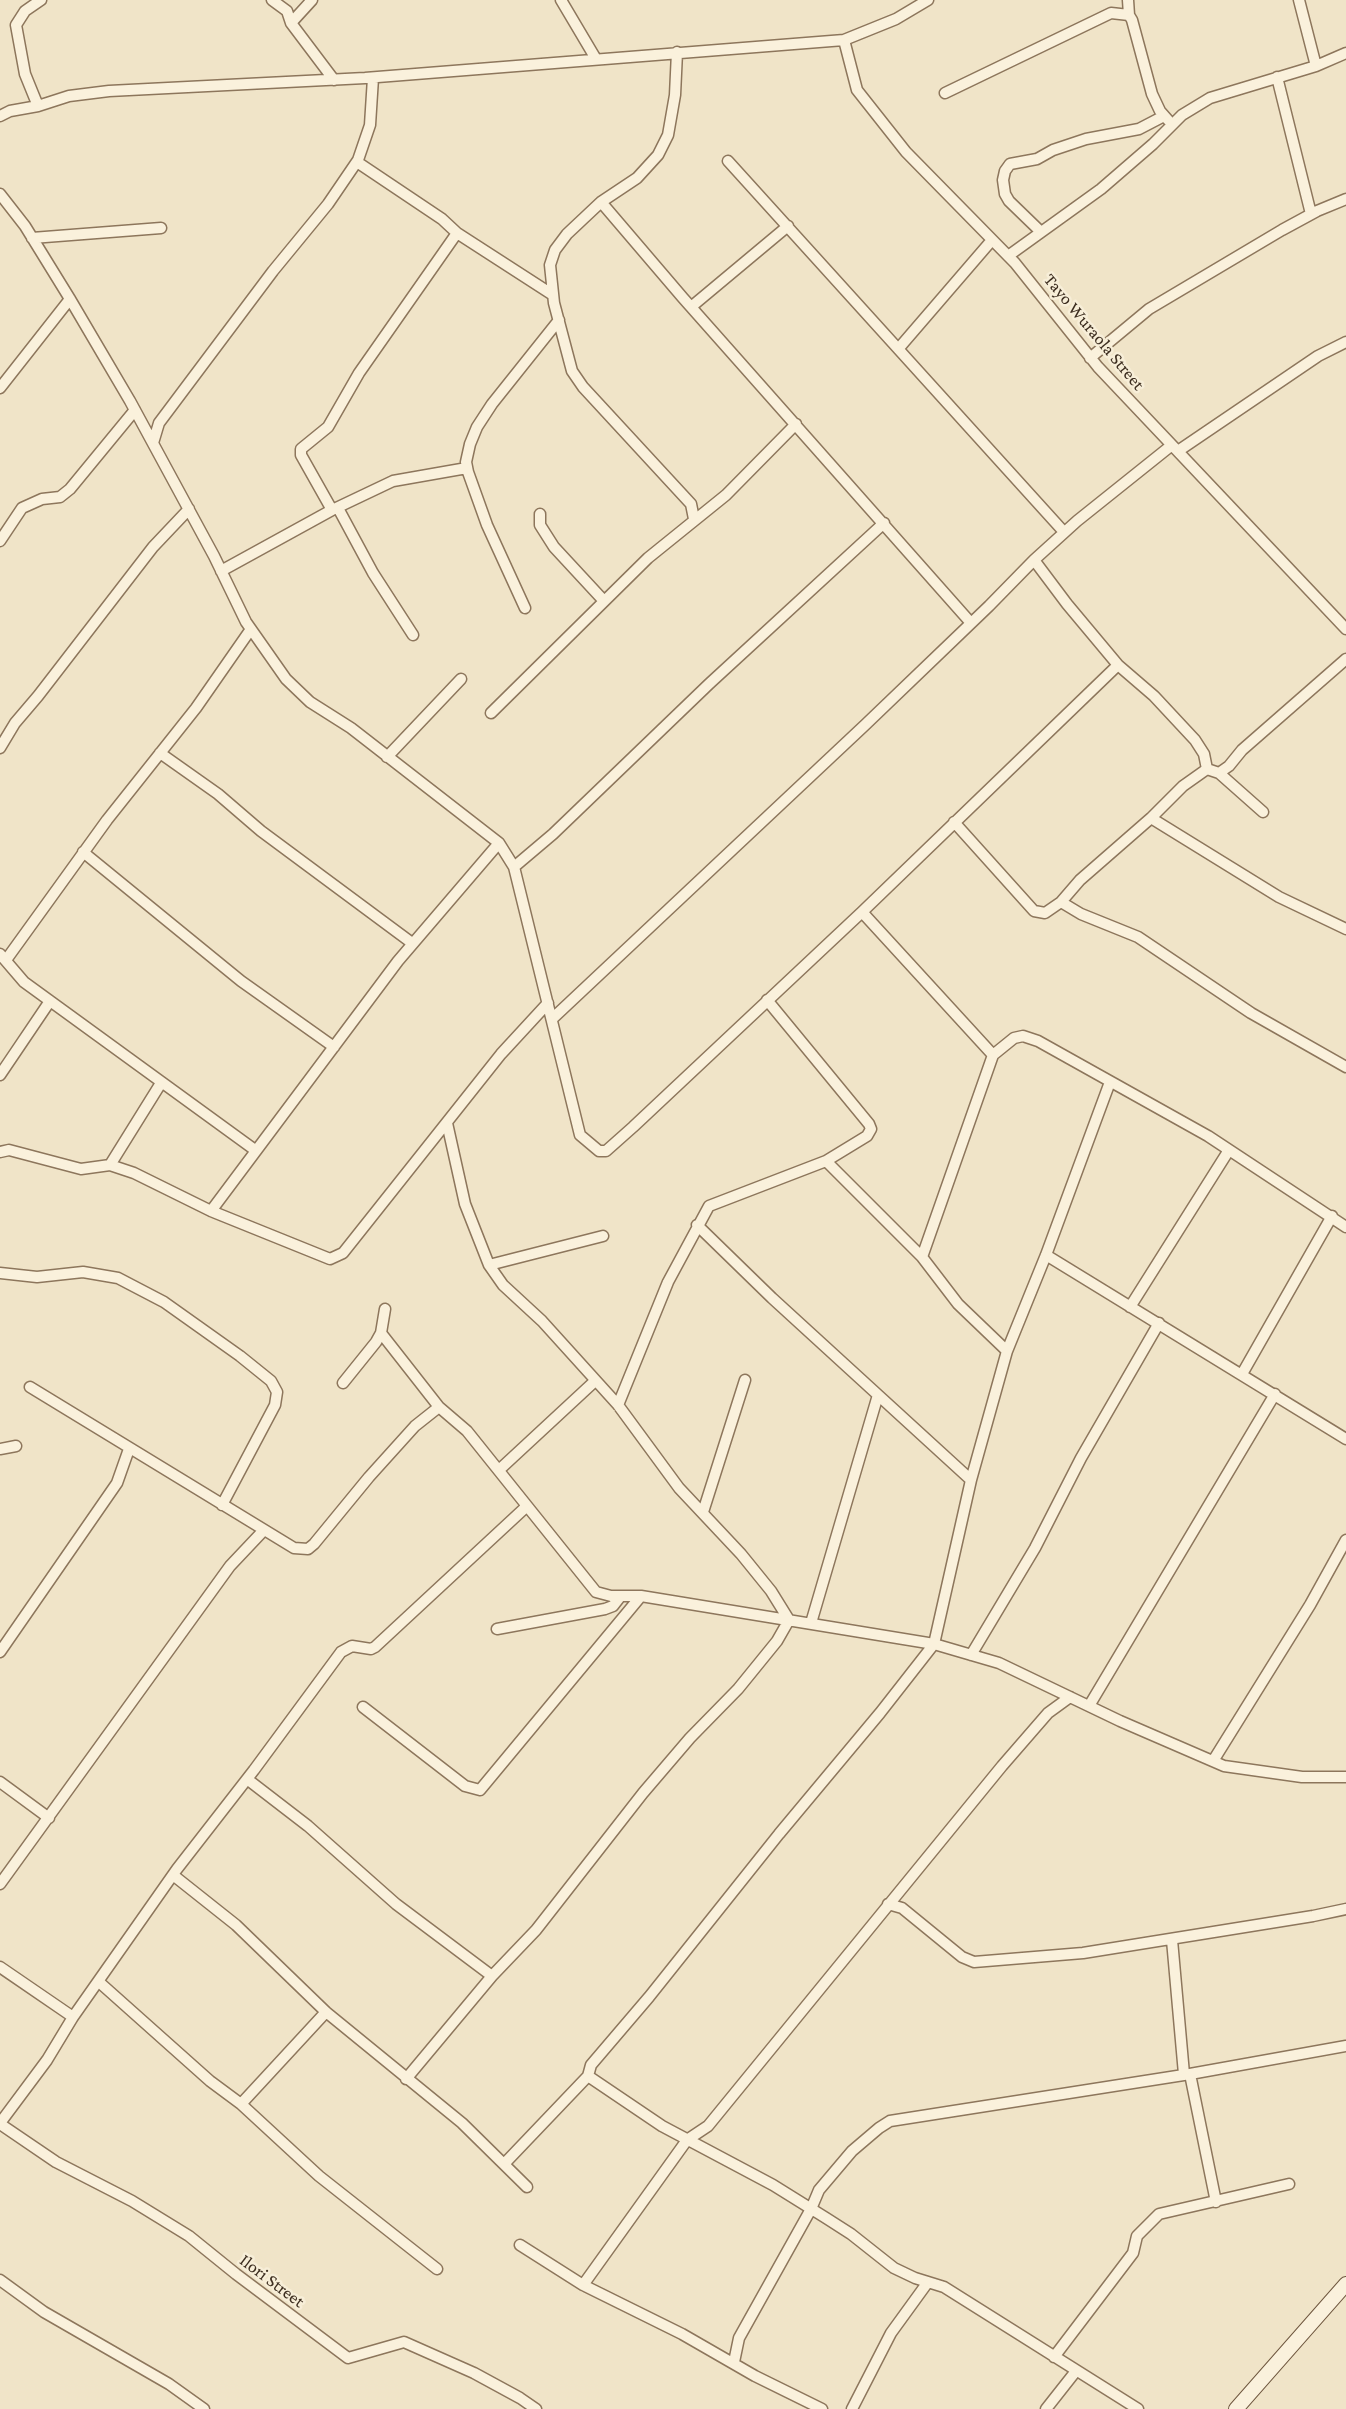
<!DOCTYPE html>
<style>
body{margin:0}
canvas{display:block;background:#f0e4c8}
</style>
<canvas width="1346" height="2409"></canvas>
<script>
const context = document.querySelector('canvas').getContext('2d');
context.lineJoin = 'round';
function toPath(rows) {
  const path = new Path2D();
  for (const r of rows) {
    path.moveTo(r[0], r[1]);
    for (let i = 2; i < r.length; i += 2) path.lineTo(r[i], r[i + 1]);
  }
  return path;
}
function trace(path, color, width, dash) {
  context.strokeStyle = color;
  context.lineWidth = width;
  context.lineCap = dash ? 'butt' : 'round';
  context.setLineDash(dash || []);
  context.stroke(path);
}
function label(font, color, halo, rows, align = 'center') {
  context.font = font + ' "Crimson Pro",serif';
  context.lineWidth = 5;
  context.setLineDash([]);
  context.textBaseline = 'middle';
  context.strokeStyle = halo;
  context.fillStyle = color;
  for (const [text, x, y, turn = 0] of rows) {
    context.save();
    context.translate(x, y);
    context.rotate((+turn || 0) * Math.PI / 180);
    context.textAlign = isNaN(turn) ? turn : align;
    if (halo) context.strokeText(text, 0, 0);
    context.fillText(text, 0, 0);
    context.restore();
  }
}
const street = toPath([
 [272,0,287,11,291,23,334,80],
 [561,0,596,59],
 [1128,0,1129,15,1132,20,1152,94,1160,111,1168,120],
 [1299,0,1316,66],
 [291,23,312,0],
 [844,40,857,90,906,152,1015,263,1098,367,1346,629],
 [677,52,675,95,668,135,658,155,637,178,601,202,567,234,555,250,550,265,554,303,572,371,583,387,691,504,694,519],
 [1277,77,1311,214],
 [945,93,1111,13,1129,15],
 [38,106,25,74,16,25,25,11,41,0],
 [0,116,10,111,38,106,69,96,109,91,365,78,844,40,896,19,928,0],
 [728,161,1064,532],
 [357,162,442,219,457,233,553,295],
 [0,194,25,226,70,299,130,401,214,556,246,622,286,679,310,702,351,728,499,843,514,867,580,1135,599,1151,606,1151,633,1127,862,912,1118,665],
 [601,202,683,298,971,623],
 [1041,232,1009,201,1005,194,1003,180,1005,171,1010,164,1037,159,1053,150,1086,139,1139,129,1164,116],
 [32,238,161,228],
 [1008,256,1101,189,1153,144,1182,115,1210,98,1316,66,1346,53],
 [691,307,788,226],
 [899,348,992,240],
 [1090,358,1149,309,1282,230,1317,211,1346,199],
 [0,388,70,299],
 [153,443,159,423,273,271,328,204,358,160,370,125,373,78],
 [1178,451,1318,356,1346,342],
 [338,508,373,573,413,635],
 [332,510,301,455,301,449,328,427,359,373,457,233],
 [540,514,540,525,554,547,604,601],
 [0,541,22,508,42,499,60,497,70,489,135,410],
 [1034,560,1067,604,1118,665,1154,696,1195,740,1204,754,1207,769],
 [221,571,332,510,393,481,467,468],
 [525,608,487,525,468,472,466,462,470,444,477,427,492,404,559,320],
 [491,713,648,558,726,495,796,424],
 [0,748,15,723,38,696,153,547,189,509],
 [160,753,218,794,261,831,412,943],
 [387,757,461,679],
 [1207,769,1219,773,1229,766,1242,750,1346,659],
 [1219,773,1263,812],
 [1151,818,1279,897,1346,929],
 [954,822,1034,911,1045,913,1061,902,1081,914,1138,937,1251,1013,1346,1067],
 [83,852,241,981,334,1047],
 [514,867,553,834,709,684,884,523],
 [1061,902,1080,880,1151,818,1183,786,1207,769],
 [862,912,993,1055],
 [0,954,24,982,255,1150],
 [6,960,107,820,196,708,251,629],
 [552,1019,865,725,989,606,1034,560,1077,521,1172,445],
 [0,1075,50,1001],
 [0,1152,9,1150,81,1169,110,1165,134,1173,211,1211,330,1259,343,1253,501,1054,548,1003],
 [826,1161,922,1257,958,1304,1007,1351],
 [110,1165,161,1083],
 [211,1211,398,961,499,843],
 [697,1225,772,1298,971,1480],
 [1046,1255,1346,1439],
 [922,1257,993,1055,1014,1038,1023,1036,1038,1041,1208,1136,1346,1227],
 [489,1265,603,1236],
 [0,1273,37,1277,83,1272,118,1278,164,1302,240,1356,271,1381,277,1392,275,1405,222,1505],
 [1130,1307,1229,1150],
 [381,1333,439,1407,467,1431,596,1592,611,1596,641,1596,934,1644,999,1663,1120,1721,1224,1766,1302,1777,1346,1777],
 [1242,1374,1332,1216],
 [343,1383,376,1342,381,1333,385,1309],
 [30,1387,294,1548,308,1549,314,1544,369,1477,415,1426,439,1407],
 [618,1405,668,1282,709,1206,826,1161,867,1136,871,1129,869,1124,767,1000],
 [0,1449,16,1446],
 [499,1470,595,1381],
 [703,1512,745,1380],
 [811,1623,878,1395],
 [497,1629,605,1609,613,1606,620,1597],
 [0,1652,117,1483,129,1449],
 [971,1655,1035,1548,1081,1458,1159,1323],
 [1089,1706,1275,1394],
 [363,1707,465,1786,480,1790,641,1596],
 [1213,1761,1310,1605,1346,1540],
 [247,1779,308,1826,396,1904,492,1976],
 [0,1782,49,1818],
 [173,1875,236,1925,326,2012,462,2123,527,2187],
 [0,1884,230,1566,264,1530],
 [888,1904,902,1908,962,1957,974,1962,1083,1953,1313,1916,1346,1909],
 [1172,1940,1184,2074],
 [0,1967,73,2017],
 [99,1982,210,2081,241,2104,319,2176,437,2269],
 [1190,2074,1216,2202],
 [588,2076,662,2126,773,2185,826,2218,851,2234,894,2268,915,2278,944,2287,1138,2409],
 [406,2079,492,1976,536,1930,643,1793,690,1738,738,1689,777,1641,789,1620,771,1591,741,1554,679,1488,618,1405,542,1321,503,1285,489,1265,465,1204,447,1123],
 [241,2104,326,2012],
 [0,2123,47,2060,73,2017,177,1869,254,1770,341,1652,352,1646,371,1649,375,1647,527,1506],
 [0,2124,56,2162,132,2201,189,2236,236,2274,348,2358,404,2342,474,2373,520,2398,536,2409],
 [505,2163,588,2076,591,2065,649,1997,779,1834,880,1713,934,1644,971,1480,1007,1351,1046,1255,1110,1082],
 [520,2245,583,2285,682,2334,755,2376,822,2409],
 [0,2280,44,2312,169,2384,204,2409],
 [583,2285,687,2140,708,2126,1002,1766,1048,1713,1070,1697],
 [1054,2357,1133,2253,1137,2236,1159,2214,1289,2184],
 [734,2362,739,2338,811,2209,819,2190,852,2151,879,2128,890,2121,1190,2074,1346,2046],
 [852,2409,891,2333,928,2282],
 [1046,2409,1076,2371]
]);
const secondary = toPath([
 [1236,2409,1346,2284]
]);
trace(street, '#8d765c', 13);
trace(secondary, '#6f573f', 16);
trace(street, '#faf1dc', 10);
trace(secondary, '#faf1dc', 14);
label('18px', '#3d2e20', '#f7eed8', [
 ["Tayo Wuraola Street",1094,332,50],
 ["Ilori Street",272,2281,37]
]);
</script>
